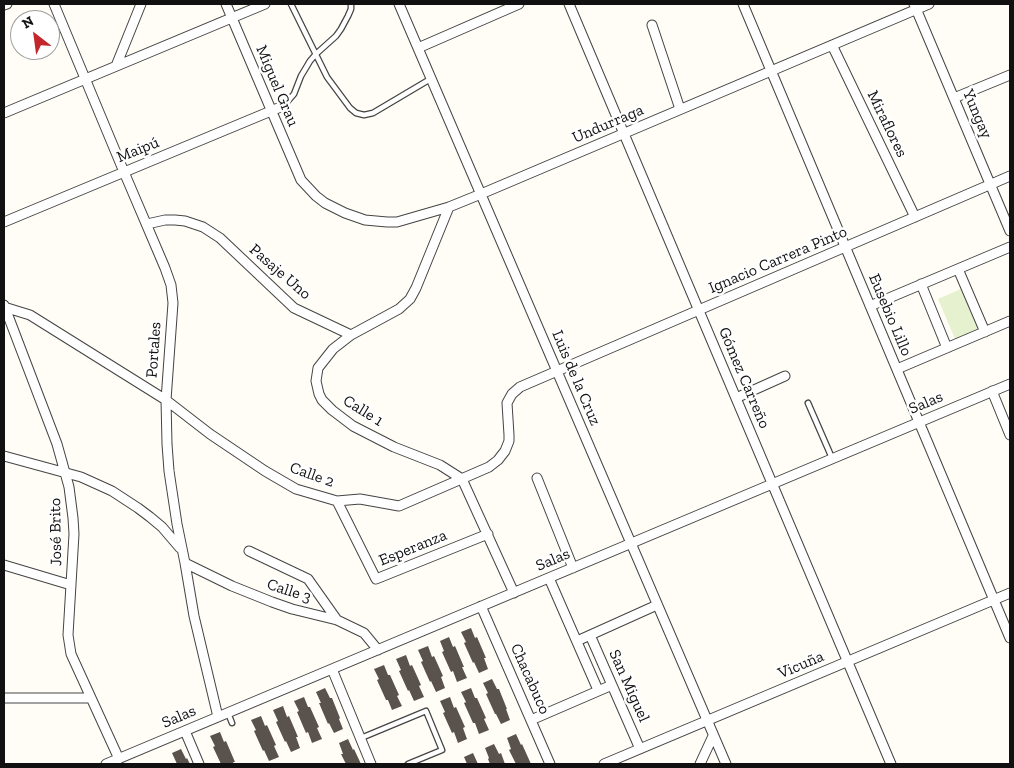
<!DOCTYPE html>
<meta charset="utf-8">
<style>
body{margin:0}
#map{position:relative;width:1014px;height:768px;overflow:hidden;background:#fffdf5;font-family:"Zilla Slab",serif}
canvas{display:block}
.frame{position:absolute;inset:0;border:5px solid #111;pointer-events:none}
.north{position:absolute;left:10px;top:10px;width:50px;height:50px;box-sizing:border-box;background:#fff;border:1px solid #a0a0a0;border-radius:50%;rotate:330deg;font-size:14px;font-weight:700;line-height:20px;text-align:center;color:#111}
.north::after{content:'';display:block;margin:auto;width:18px;height:22px;background:#c4262e;clip-path:polygon(50% 0,100% 100%,50% 72%,0 100%)}
</style>
<div id="map">
<canvas width="1014" height="768"></canvas>
<div class="frame"></div>
<div class="north">N</div>
</div>
<script>
const context = document.querySelector('canvas').getContext('2d');
context.lineJoin = 'round';
function paint(path, color) {
  context.fillStyle = color;
  context.fill(path, 'evenodd');
}
function toPath(rows) {
  const path = new Path2D();
  for (const r of rows) {
    path.moveTo(r[0], r[1]);
    for (let i = 2; i < r.length; i += 2) path.lineTo(r[i], r[i + 1]);
  }
  return path;
}
function trace(path, color, width, dash) {
  context.strokeStyle = color;
  context.lineWidth = width;
  context.lineCap = dash ? 'butt' : 'round';
  context.setLineDash(dash || []);
  context.stroke(path);
}
function label(font, color, halo, rows, align = 'center') {
  context.font = font + ' "Zilla Slab",serif';
  context.lineWidth = 5;
  context.setLineDash([]);
  context.textBaseline = 'middle';
  context.strokeStyle = halo;
  context.fillStyle = color;
  for (const [text, x, y, turn = 0] of rows) {
    context.save();
    context.translate(x, y);
    context.rotate((+turn || 0) * Math.PI / 180);
    context.textAlign = isNaN(turn) ? turn : align;
    if (halo) context.strokeText(text, 0, 0);
    context.fillText(text, 0, 0);
    context.restore();
  }
}
paint(toPath([
 [963,288,980,328,955,339,938,299]
]), '#e6f2cf');
paint(toPath([
 [471,628,475,638,477,637,486,658,484,658,488,669,479,673,474,662,473,663,464,643,466,642,461,632],
 [449,637,453,647,455,646,464,667,462,667,467,678,457,682,453,671,451,672,442,652,444,651,440,641],
 [428,646,432,657,434,656,443,676,441,677,445,688,436,692,431,681,430,682,421,662,423,661,418,650],
 [406,655,410,666,412,665,421,685,419,686,424,697,414,701,409,690,408,691,399,671,401,670,396,659],
 [384,665,388,675,390,675,399,695,397,696,402,706,392,710,388,700,386,700,377,680,379,679,374,669],
 [492,679,497,689,499,689,507,709,506,709,510,720,501,724,496,714,495,714,486,694,488,693,483,683],
 [325,688,330,698,332,698,340,718,339,719,343,729,334,733,329,723,328,724,319,703,321,703,316,692],
 [471,688,475,698,477,698,486,718,484,719,489,730,479,734,475,723,473,723,464,703,466,702,461,692],
 [304,697,308,707,310,707,319,727,317,728,322,739,312,743,308,732,306,733,297,712,299,711,294,701],
 [450,697,454,708,456,707,465,727,463,728,467,739,458,743,454,732,452,733,443,713,445,712,440,701],
 [283,706,287,717,289,716,298,737,296,737,300,748,291,752,286,741,285,742,276,722,278,721,273,710],
 [261,716,265,726,267,725,276,745,274,746,279,757,269,761,264,750,263,751,254,731,256,730,251,720],
 [220,732,224,742,226,741,235,762,233,762,234,764,221,764,213,747,215,746,210,736],
 [516,734,521,745,522,744,531,764,516,764,509,750,511,749,507,738],
 [348,739,353,750,354,749,361,764,346,764,341,754,343,754,339,743],
 [494,744,499,754,501,753,505,764,490,764,488,759,489,758,485,748],
 [181,749,186,759,187,758,190,764,177,764,172,753],
 [473,753,478,764,467,764,464,757]
]), '#5a524d');
const service = toPath([
 [291,4,327,77,350,108,356,113,364,115,373,113,427,81],
 [283,106,287,102,294,94,301,76,310,61,316,54,336,36,341,29,348,16,351,9,351,4],
 [808,403,832,458],
 [228,713,232,723],
 [361,738,426,711,442,750,408,764]
]);
const minor = toPath([
 [54,4,124,172,165,268,171,285,173,303,166,400,167,444,169,471,177,524,185,563,194,616,218,717],
 [226,4,301,180,316,196,325,203,345,213,365,220,387,222,397,222,449,207,481,194,929,4],
 [399,4,726,764],
 [569,4,891,764],
 [743,4,1010,638],
 [914,4,1010,231],
 [4,5,7,4],
 [652,25,680,109],
 [832,45,915,217],
 [418,48,519,4],
 [116,66,141,4],
 [954,98,1010,75],
 [4,113,265,4],
 [449,207,416,288,410,299,399,309,351,335,333,349,318,368,316,381,319,394,322,400,332,410,353,426,394,447,440,465,462,479],
 [4,222,283,106],
 [147,224,165,220,175,220,185,221,203,227,220,238,294,308,351,335],
 [958,269,985,332],
 [921,284,947,348],
 [4,305,57,444,69,487,73,518,74,534,68,635,71,654,119,759],
 [870,306,1010,247],
 [4,307,30,315,166,400,210,434,265,471,296,489,337,501,360,499,399,506,489,467,498,460,505,451,509,441,509,435,507,403,512,394,520,387,1010,176],
 [897,369,1010,321],
 [992,391,1010,435],
 [736,398,785,376],
 [4,456,81,477,112,491,138,508,150,517,162,527,180,548],
 [537,478,573,568],
 [462,479,514,593],
 [337,501,376,579,488,534],
 [249,551,308,579,337,620],
 [185,563,232,586,272,602,292,609,337,620,364,633,378,650],
 [4,565,71,585],
 [549,578,598,690],
 [481,606,550,764],
 [590,635,640,749],
 [577,641,657,605],
 [332,669,371,764],
 [4,698,91,698],
 [531,720,612,685],
 [185,731,199,764],
 [106,764,1010,384],
 [604,764,1010,593],
 [700,764,713,736]
]);
trace(service, '#444', 7);
trace(minor, '#444', 11);
trace(service, '#fff', 4.5);
trace(minor, '#fff', 9);
label('16px', '#111', '#fff', [
 ["Miguel Grau",277,86,67],
 ["Yungay",977,114,67],
 ["Undurraga",608,124,-23],
 ["Miraflores",887,124,64],
 ["Maipú",138,150,-22],
 ["Ignacio Carrera Pinto",778,260,-23],
 ["Pasaje Uno",280,272,41],
 ["Eusebio Lillo",890,315,67],
 ["Portales",154,350,-86],
 ["Luis de la Cruz",576,378,67],
 ["Gómez Carreño",744,378,67],
 ["Salas",926,403,-23],
 ["Calle 1",363,411,32],
 ["Calle 2",312,475,20],
 ["José Brito",56,532,-91],
 ["Esperanza",413,548,-22],
 ["Salas",553,560,-23],
 ["Calle 3",289,591,18],
 ["Vicuña",801,665,-23],
 ["Chacabuco",530,679,66],
 ["San Miguel",629,686,66],
 ["Salas",179,717,-23]
]);
</script>
